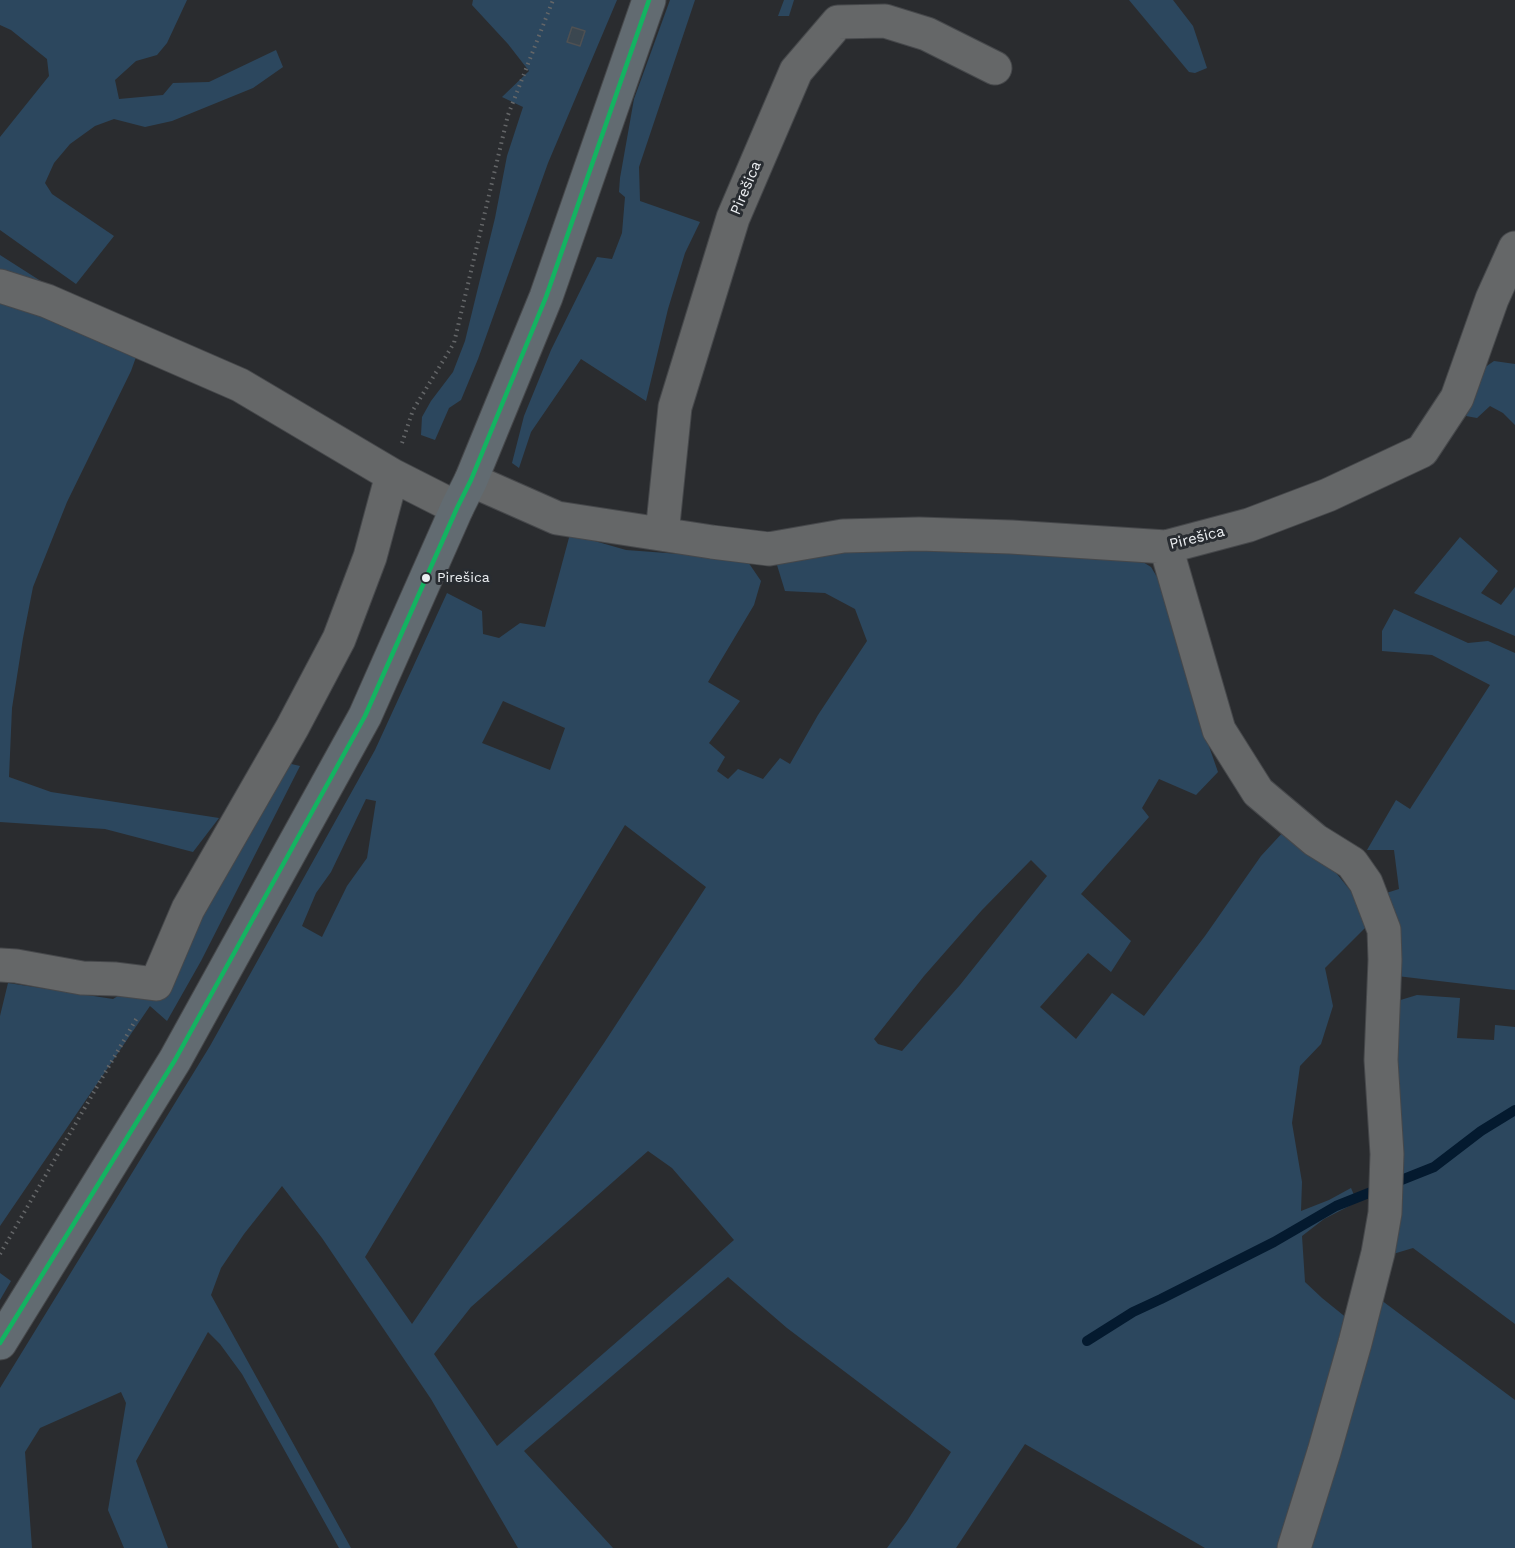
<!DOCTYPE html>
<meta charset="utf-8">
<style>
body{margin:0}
canvas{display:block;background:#2a2c2f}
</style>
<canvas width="1515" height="1548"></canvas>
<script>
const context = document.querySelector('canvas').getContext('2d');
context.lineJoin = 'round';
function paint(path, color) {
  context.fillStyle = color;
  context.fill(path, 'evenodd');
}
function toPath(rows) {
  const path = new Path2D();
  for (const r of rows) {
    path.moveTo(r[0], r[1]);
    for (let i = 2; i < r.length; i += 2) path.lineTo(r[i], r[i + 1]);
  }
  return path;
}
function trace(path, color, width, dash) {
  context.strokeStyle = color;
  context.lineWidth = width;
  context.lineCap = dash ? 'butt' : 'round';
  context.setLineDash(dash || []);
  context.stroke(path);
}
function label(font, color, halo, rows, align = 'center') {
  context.font = font + ' "Work Sans",sans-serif';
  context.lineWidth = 6;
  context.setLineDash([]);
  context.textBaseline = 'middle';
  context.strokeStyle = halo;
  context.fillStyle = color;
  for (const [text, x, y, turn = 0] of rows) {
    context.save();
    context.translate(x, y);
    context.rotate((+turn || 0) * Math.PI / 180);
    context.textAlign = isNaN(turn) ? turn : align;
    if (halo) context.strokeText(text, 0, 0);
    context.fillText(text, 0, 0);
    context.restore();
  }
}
paint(toPath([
 [0,0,187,0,167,43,157,55,136,61,115,80,119,99,163,95,173,83,209,82,276,50,283,67,253,88,172,121,145,127,114,119,95,126,70,144,54,163,45,183,52,194,114,236,76,284,0,230,0,137,49,76,47,59,11,30,0,25],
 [473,0,617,0,548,163,478,359,461,400,449,408,435,440,421,435,422,417,431,401,453,372,465,341,495,218,507,156,523,107,502,97,529,71,508,44,472,5],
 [670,0,695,0,639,167,640,201,700,222,685,253,668,309,646,401,581,359,531,432,519,468,512,463,524,416,551,350,597,257,612,259,622,233,625,197,619,192,620,178,634,99],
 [784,0,794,0,789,16,778,16],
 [1129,0,1173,0,1193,26,1207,68,1195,73,1189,72],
 [0,255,47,285,0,276],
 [0,295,140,346,131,371,67,502,33,587,23,638,12,708,9,777,51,792,219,818,193,852,105,829,0,822],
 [1494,361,1515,364,1515,425,1503,413,1490,406,1477,418,1466,416,1473,390,1481,370],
 [570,534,626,550,693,555,748,562,761,581,754,605,708,682,740,701,709,743,725,757,717,771,728,779,738,769,763,779,780,758,790,764,818,715,867,641,855,609,825,593,785,591,777,565,786,556,847,547,1133,556,1151,567,1166,592,1204,732,1218,772,1196,795,1159,779,1142,808,1149,817,1081,894,1131,941,1111,972,1088,953,1040,1007,1076,1039,1112,993,1144,1016,1205,936,1261,856,1285,830,1320,853,1358,900,1369,924,1325,968,1333,1006,1321,1044,1300,1066,1292,1123,1302,1182,1301,1211,1329,1200,1351,1188,1357,1202,1324,1219,1302,1236,1305,1282,1322,1298,1348,1319,1282,1548,1205,1548,1025,1444,956,1548,887,1548,907,1521,951,1452,787,1328,728,1277,524,1451,613,1548,518,1548,431,1399,322,1238,282,1186,244,1234,221,1268,211,1295,351,1548,339,1548,242,1374,220,1344,208,1332,136,1461,168,1548,124,1548,108,1510,126,1403,121,1392,40,1428,25,1452,32,1548,0,1548,0,1388,210,1046,375,750,447,593,482,611,483,634,499,638,520,623,545,627],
 [503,701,565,728,550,770,482,743],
 [366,799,376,801,367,858,347,886,322,937,302,926,316,893,331,872],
 [625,825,706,887,604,1043,412,1324,365,1257],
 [1031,860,1047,876,960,985,902,1051,878,1044,874,1039,924,976,982,910],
 [648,1151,672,1168,734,1240,497,1446,434,1354,471,1307],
 [1460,537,1498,571,1481,593,1501,605,1515,587,1515,636,1414,593],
 [1394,609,1468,643,1488,641,1515,653,1515,990,1397,976,1380,895,1399,889,1394,850,1367,850,1396,800,1410,809,1490,685,1432,655,1382,651,1382,631],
 [287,763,300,766,201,961,167,1021,150,1006,0,1226,0,1016,8,983,113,999,131,988],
 [1417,995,1460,998,1457,1038,1494,1040,1495,1025,1515,1027,1515,1324,1413,1248,1393,1254,1394,1002],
 [0,1273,11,1281,0,1300],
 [1381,1300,1515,1400,1515,1548,1304,1548]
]), '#2c475e');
trace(toPath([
 [1087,1341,1133,1312,1161,1299,1274,1242,1336,1206,1434,1167,1481,1131,1515,1110]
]), '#041a2f', 10);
const building = toPath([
 [572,27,585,31,580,46,567,42,572,27]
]);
paint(building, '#3b4750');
trace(building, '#4f5153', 1.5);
const minor = toPath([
 [0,286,47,301,240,385,392,475,457,508],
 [471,480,557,518,712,542,769,549,843,536,919,534,1011,537,1166,547,1249,525,1328,495,1422,451,1457,398,1492,299,1515,248],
 [662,534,675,407,733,218,796,71,838,22,885,21,927,34,995,68],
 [1166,547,1219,730,1258,792,1315,840,1352,863,1366,883,1384,930,1385,960,1381,1060,1387,1154,1385,1213,1378,1253,1355,1343,1324,1452,1294,1548],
 [0,965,16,966,82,978,116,979,156,984,188,909,292,728,339,639,370,557,392,475]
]);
const primary = toPath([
 [0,1343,175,1060,365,716,457,508,471,480,546,297,649,0]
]);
trace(minor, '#46484b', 35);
trace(primary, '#46484b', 35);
trace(toPath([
 [402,443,413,410,454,343,508,115,553,0],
 [0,1254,138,1016]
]), '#646668', 4, [1.5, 4.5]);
trace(minor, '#656768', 33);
trace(primary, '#626b71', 33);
trace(toPath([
 [0,1343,175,1060,365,716,457,508,471,480,546,297,649,0]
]), '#13b361', 4.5);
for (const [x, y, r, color] of [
 [426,578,5,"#ebeef1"]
]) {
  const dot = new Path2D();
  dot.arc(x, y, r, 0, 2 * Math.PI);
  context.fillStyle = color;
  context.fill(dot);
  trace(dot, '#282c31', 2);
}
label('14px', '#ebeef1', '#282c31', [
 ["Pirešica",437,578]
], 'left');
label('15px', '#ebeef1', '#282c31', [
 ["Pirešica",746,188,-67],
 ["Pirešica",1197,538,-14]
]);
</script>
